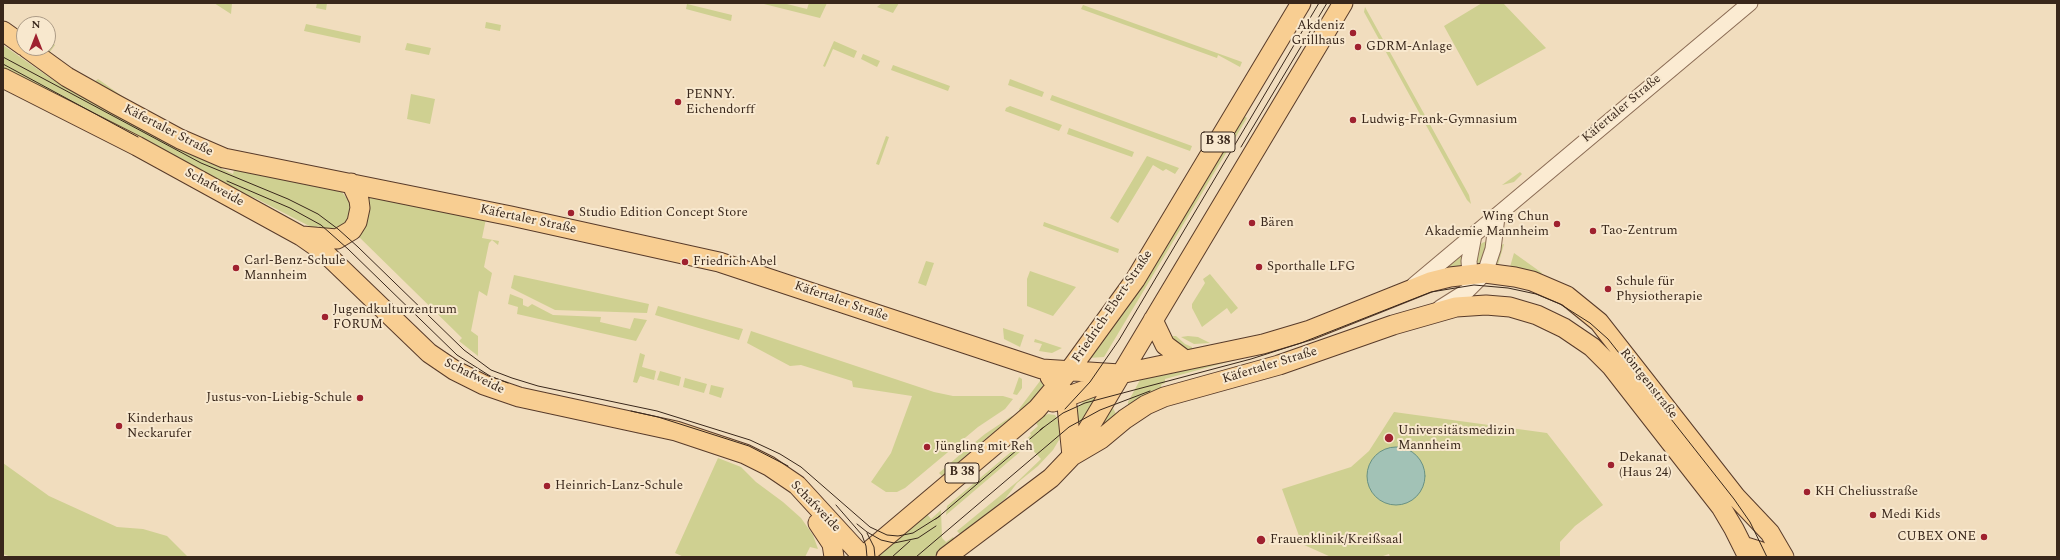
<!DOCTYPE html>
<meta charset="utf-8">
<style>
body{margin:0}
#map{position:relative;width:2060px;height:560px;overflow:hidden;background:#f1ddbe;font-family:Spectral,serif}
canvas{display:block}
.frame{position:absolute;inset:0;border:4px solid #39271b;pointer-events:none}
.north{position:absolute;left:16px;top:16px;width:40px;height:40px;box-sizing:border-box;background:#f8e8ce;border:1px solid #ac9b86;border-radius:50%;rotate:0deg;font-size:11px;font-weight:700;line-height:16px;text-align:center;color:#39271b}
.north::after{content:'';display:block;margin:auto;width:14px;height:18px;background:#9f212f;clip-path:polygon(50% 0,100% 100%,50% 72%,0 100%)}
</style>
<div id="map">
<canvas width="2060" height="560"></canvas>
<div class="frame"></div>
<div class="north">N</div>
</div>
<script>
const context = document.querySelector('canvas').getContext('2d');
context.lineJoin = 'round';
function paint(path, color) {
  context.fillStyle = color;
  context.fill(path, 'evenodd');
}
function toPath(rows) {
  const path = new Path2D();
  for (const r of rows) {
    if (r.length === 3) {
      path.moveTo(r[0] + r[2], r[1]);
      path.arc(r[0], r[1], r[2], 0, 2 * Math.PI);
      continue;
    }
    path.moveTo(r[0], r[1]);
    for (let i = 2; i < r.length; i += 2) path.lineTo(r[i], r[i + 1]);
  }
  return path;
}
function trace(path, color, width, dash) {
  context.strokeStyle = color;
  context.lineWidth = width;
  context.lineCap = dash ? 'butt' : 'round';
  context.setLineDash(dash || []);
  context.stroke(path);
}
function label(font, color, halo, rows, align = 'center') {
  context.font = font + ' Spectral,serif';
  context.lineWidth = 4;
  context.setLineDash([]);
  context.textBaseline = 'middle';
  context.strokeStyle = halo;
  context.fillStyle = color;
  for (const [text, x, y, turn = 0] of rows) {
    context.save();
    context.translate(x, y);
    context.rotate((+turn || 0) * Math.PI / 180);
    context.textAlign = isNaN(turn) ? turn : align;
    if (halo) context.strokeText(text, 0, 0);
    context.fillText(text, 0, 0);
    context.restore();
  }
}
paint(toPath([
 [214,3,232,3,231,14],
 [317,3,327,3,326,10,316,8],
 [760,3,783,3,807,9,809,3,827,3,820,18],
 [882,3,899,3,893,13,877,7],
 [1482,3,1503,3,1546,48,1477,86,1444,26],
 [687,4,732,15,731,21,686,9],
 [1083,5,1242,62,1240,67,1218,55,1217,58,1081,9],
 [1365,7,1469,195,1471,204,1467,200,1364,12],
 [486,22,501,25,500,31,485,28],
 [306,24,361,36,360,43,304,31],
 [48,39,55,45,47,56,39,48,48,48],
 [834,41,857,51,854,58,833,49,825,67,823,66],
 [407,43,431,48,429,55,405,50],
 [3,45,53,80,116,115,168,143,233,174,234,170,342,192,351,204,349,218,342,228,325,231,318,226,315,229,255,198,229,189,3,71],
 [863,54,880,61,877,67,861,59],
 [893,65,950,86,948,91,891,70],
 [98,79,136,106,94,82],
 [1010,79,1044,92,1042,97,1008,85],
 [411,94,435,99,430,124,407,119],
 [1052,95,1192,146,1190,151,1050,100],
 [1010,106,1062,125,1059,131,1005,111,1006,108],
 [1241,114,1247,118,1104,357,1088,358],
 [1069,128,1134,152,1132,157,1067,134],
 [886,136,889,137,879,165,876,164],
 [1147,156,1179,168,1175,174,1166,169,1163,171,1153,165,1118,223,1110,218],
 [1520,172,1522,174,1514,182,1502,185],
 [365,196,487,214,482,238,499,241,498,245,492,240,489,243,484,267,492,273,487,296,479,291,471,331,478,336,478,356,459,341,462,338,356,234],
 [1044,222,1119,249,1118,253,1043,226],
 [1487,241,1489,242,1481,265,1474,265,1477,248,1482,243],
 [1504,244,1498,265,1496,265,1501,245],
 [1466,248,1464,265,1445,268],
 [1514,253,1542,273,1541,275,1510,267],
 [926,261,934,263,926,286,918,283],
 [1030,271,1076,287,1053,316,1027,306,1027,279],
 [1210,274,1238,308,1231,314,1227,308,1202,327,1192,308,1192,304,1205,283,1203,279],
 [514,275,649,304,647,313,555,310,511,288],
 [510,294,523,299,523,305,528,307,532,304,553,315,601,317,600,322,630,329,634,318,647,320,636,341,517,314,518,307,508,304],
 [658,306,743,329,739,340,655,315],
 [1003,328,1024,335,1020,347,1004,339],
 [751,331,934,392,953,396,1003,396,1013,399,1005,409,978,427,905,488,897,492,886,492,871,482,891,453,912,396,853,387,852,381,801,365,790,366,747,343],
 [1166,336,1176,336,1185,344,1192,347,1192,349,1182,349],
 [1188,336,1198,337,1210,343,1194,344,1181,337],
 [1035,339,1062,348,1052,353,1039,351,1042,344,1034,342],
 [1272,350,1165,379,1165,383,1161,385,1163,391,1128,408,1128,402,1140,380],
 [640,353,645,355,642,367,656,371,654,380,640,376,637,383,633,382],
 [660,371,681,377,679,386,657,380],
 [1019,377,1022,379,1022,388,1017,395,1013,394],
 [685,378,707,384,704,393,683,387],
 [1040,381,1044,386,1021,415,1019,409],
 [711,385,724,388,721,398,709,394],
 [1100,396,1077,438,1076,409,1085,400],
 [1113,408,1117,416,1097,434,1106,411],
 [1394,412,1547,433,1603,505,1575,526,1560,542,1560,557,1390,557,1389,554,1380,557,1331,557,1302,544,1282,489,1351,467,1369,451],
 [1048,414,1055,415,1061,424,1059,440,1053,450,1038,466,1017,483,1005,499,974,524,963,537,957,531,1018,481,1041,459,1028,445,946,515,947,506,1031,435,1030,433,1038,426,1036,423,1031,426,1037,419],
 [1012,416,1017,419,990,435,942,476,939,473,963,452,985,434],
 [718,458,741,467,756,482,783,502,801,518,813,535,818,549,810,547,805,557,684,557,675,553],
 [3,463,49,496,117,527,143,529,167,536,188,557,11,557,3,554],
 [941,510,942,538,946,542,953,537,957,542,933,557,878,557,878,551,926,513,931,519]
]), '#cfd091');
const water = toPath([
 [1396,476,29]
]);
paint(water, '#a2c2b6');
trace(water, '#689183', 1);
const minor = toPath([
 [1474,284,1470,274,1469,261,1474,235],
 [1414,285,1750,3],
 [1440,308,1467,291,1485,273,1493,249,1497,217]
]);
const major = toPath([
 [3,31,24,46],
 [27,48,67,77,115,104,180,139,224,158,511,216,719,262,1042,369,1120,374,1263,344,1310,330,1430,282,1450,277,1485,273,1515,277,1532,281,1567,296,1599,322,1736,497,1770,533,1784,557],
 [3,78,137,146,301,236,324,252,429,353,454,370,484,385,519,397,676,431,745,454,769,466,797,485,863,557],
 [302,236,337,239,352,230,357,222,360,208,359,200,351,183],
 [1153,320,1165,345,1185,360],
 [1050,377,1062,390,1067,406,1072,456],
 [1053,402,1093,387,1119,375],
 [1072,456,1101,439,1125,419,1146,405,1164,397,1279,365,1393,325,1456,307,1486,305,1510,307,1537,315,1564,328,1592,347,1611,366,1721,507,1734,529,1748,557],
 [818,523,832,544,834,557],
 [1743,546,1759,551,1768,557],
 [862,557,1023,421,1037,409,1069,371,1135,280,1301,3],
 [946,557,1051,478,1072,456,1343,3]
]);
trace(minor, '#8b6c55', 17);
trace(major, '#583b2a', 21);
trace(minor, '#fbebd2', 15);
trace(major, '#f8ce92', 19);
trace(toPath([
 [3,57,201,163,288,199,318,214,338,229,358,247,464,350,491,370,512,378,538,386,657,411,750,440,780,454,801,467,870,527,887,535,898,536,913,533,940,516],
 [3,64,138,137],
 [1241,147,1327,3],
 [227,181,290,208,321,225,348,249,457,355,490,376,508,383],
 [1065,409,1090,382,1119,340,1319,3],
 [631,411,658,417,749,446,788,466],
 [1040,430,1063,413,1085,403,1251,359,1301,343,1431,292,1474,285,1508,288,1536,294,1560,304,1590,323,1608,339,1734,499,1750,522,1767,557],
 [836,505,862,535,866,546,867,557],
 [936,519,1044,427],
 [857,524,867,532,881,540,894,543,918,538,936,526],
 [867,533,874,547,875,557],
 [892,557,910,541],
 [916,557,1069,427,1100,410,1150,391]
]), '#39271b', 1);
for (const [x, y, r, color] of [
 [1353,33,4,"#9f212f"],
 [1358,47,4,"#9f212f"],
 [678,102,4,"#9f212f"],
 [1353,120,4,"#9f212f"],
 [571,213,4,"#9f212f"],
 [1252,223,4,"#9f212f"],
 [1557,224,4,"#9f212f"],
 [1593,231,4,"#9f212f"],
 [685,262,4,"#9f212f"],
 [1259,267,4,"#9f212f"],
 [236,268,4,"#9f212f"],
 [1608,289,4,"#9f212f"],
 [325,317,4,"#9f212f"],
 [360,398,4,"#9f212f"],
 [119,426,4,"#9f212f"],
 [1389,438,5,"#9f212f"],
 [927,447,4,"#9f212f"],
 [1611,465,4,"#9f212f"],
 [547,486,4,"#9f212f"],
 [1807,492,4,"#9f212f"],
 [1873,515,4,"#9f212f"],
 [1984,537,4,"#9f212f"],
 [1261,540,5,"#9f212f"]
]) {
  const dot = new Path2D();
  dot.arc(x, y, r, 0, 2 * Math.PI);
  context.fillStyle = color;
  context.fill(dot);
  trace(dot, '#f8e8ce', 1.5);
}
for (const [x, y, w] of [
 [1218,142,34],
 [962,473,34]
]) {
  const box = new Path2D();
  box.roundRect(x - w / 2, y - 10, w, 20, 3);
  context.fillStyle = '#f8e8ce';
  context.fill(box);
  trace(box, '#39271b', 1);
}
label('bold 12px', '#39271b', null, [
 ["B 38",1218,142],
 ["B 38",962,473]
]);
label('13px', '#39271b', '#f8e8ce', [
 ["Akdeniz",1345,26,"right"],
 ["Grillhaus",1345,41,"right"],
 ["GDRM-Anlage",1366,47],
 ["PENNY.",686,95],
 ["Eichendorff",686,110],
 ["Ludwig-Frank-Gymnasium",1361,120],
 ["Studio Edition Concept Store",579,213],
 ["Wing Chun",1549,217,"right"],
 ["Akademie Mannheim",1549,232,"right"],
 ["Bären",1260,223],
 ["Tao-Zentrum",1601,231],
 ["Carl-Benz-Schule",244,261],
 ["Mannheim",244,276],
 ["Friedrich Abel",693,262],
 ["Sporthalle LFG",1267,267],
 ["Schule für",1616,282],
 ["Physiotherapie",1616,297],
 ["Jugendkulturzentrum",333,310],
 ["FORUM",333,325],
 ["Justus-von-Liebig-Schule",352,398,"right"],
 ["Kinderhaus",127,419],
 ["Neckarufer",127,434],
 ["Universitätsmedizin",1398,431],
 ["Mannheim",1398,446],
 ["Jüngling mit Reh",935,447],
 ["Dekanat",1619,458],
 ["(Haus 24)",1619,473],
 ["Heinrich-Lanz-Schule",555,486],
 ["KH Cheliusstraße",1815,492],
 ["Medi Kids",1881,515],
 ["CUBEX ONE",1976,537,"right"],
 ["Frauenklinik/Kreißsaal",1270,540]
], 'left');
label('13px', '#39271b', '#f8e8ce', [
 ["Käfertaler Straße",1622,109,-40],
 ["Käfertaler Straße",168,131,27],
 ["Schafweide",214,188,29],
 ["Käfertaler Straße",528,220,12],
 ["Käfertaler Straße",841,302,19],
 ["Friedrich-Ebert-Straße",1113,307,-56],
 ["Käfertaler Straße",1270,366,-17],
 ["Schafweide",474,377,26],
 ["Röntgenstraße",1648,384,52],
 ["Schafweide",815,507,46]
]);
</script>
